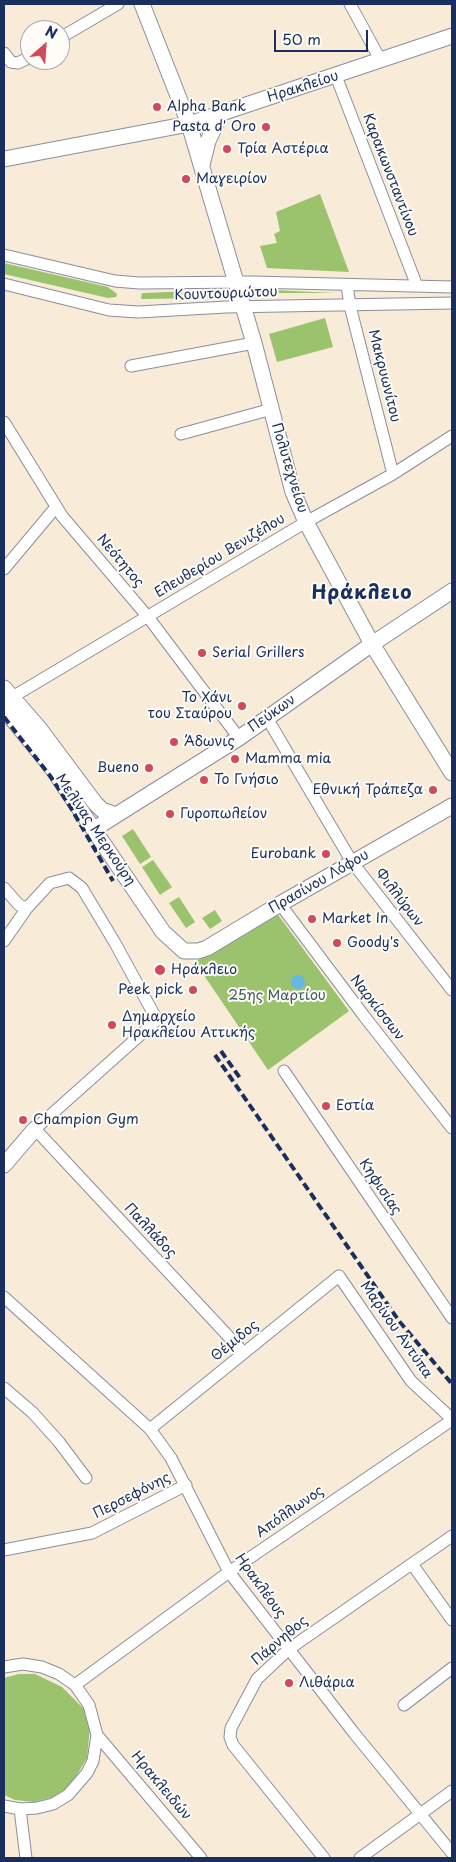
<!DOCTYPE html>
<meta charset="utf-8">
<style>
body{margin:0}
#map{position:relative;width:456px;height:1862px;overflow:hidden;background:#f8ecd9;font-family:"Playpen Sans",sans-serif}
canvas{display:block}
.frame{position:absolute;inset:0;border:5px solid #1b2f5e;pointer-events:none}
.north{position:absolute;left:20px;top:20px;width:50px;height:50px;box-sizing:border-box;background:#fdfcf7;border:1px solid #a3aaba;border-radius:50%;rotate:26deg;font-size:14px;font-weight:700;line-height:20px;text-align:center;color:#1b2f5e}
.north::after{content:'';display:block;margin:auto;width:18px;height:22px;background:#d1495b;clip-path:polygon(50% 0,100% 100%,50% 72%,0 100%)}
.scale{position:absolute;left:274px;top:30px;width:94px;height:22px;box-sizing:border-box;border:2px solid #1b2f5e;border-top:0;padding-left:6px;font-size:15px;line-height:18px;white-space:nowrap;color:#1b2f5e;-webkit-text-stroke:4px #fdfcf7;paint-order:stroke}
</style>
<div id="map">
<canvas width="456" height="1862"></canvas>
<div class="frame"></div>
<div class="north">N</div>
<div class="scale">50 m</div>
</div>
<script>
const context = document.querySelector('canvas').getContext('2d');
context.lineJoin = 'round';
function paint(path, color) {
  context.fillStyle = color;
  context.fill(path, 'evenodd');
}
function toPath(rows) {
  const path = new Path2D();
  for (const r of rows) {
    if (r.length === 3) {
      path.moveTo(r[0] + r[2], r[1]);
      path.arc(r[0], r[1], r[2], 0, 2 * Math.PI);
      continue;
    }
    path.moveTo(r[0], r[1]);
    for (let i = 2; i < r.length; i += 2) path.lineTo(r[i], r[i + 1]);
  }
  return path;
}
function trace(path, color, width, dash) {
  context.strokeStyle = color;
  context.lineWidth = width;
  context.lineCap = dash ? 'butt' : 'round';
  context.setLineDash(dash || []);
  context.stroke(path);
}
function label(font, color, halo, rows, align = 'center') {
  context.font = font + ' "Playpen Sans",sans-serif';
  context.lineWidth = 4;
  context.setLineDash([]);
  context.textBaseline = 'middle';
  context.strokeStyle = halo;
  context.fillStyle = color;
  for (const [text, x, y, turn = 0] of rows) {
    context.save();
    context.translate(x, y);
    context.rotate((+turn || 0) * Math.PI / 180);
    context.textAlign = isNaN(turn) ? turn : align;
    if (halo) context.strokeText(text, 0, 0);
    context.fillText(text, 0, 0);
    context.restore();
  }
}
paint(toPath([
 [320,194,349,272,267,268,260,246,277,243,274,234,280,231,276,212],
 [4,263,108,287,117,294,116,297,108,298,4,274],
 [217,290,221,293,218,298,141,299,142,293,144,293],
 [274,290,334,293,336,293,274,293],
 [325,318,333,347,277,362,269,334],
 [133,829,151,857,140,864,122,836],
 [153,860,172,887,160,895,142,867],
 [179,897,195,922,186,928,169,903],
 [215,910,222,921,210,929,202,918],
 [276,912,349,1011,268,1070,195,962],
 [19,1674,35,1674,62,1687,84,1709,90,1727,87,1758,74,1780,58,1796,34,1802,15,1800,4,1795,4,1678]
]), '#9bc26d');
paint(toPath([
 [298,982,7]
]), '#66b7e1');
const street = toPath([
 [350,4,381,61],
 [60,38,118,4],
 [4,53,11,62,18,63,30,57],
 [336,76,417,286],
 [4,255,115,281,139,283,253,282,452,287],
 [4,284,109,310,138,312,226,307,452,303],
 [347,285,350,306,393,474],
 [131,366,254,343],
 [4,422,62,516,148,617,239,738],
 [181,434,272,409],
 [4,569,56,507],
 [4,702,306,522,393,474,452,436],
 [267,718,352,862,452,990],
 [4,888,19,905,27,908],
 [280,904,364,1016,452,1128],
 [4,941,27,908,50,883,69,878,82,888,115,943,157,1020,35,1129,244,1353],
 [284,1071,452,1318],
 [4,1297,150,1429,171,1458,229,1572,354,1733,452,1853],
 [4,1388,33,1413,59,1442,86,1478],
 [150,1429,339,1276,411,1381,452,1419],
 [4,1550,92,1533,186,1485],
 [412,1564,452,1620],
 [4,1667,23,1664,42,1667,59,1674,75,1685,89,1705,97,1735,93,1761,87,1773,68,1795,53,1804,37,1808,20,1809,4,1806],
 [75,1685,229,1572,452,1420],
 [404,1705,452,1668],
 [97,1735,201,1858],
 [20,1809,26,1858],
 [324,1858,233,1745,230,1737,231,1728,257,1679,289,1649,452,1536],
 [360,1858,452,1791]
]);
const secondary = toPath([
 [142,4,189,124,254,343,293,492,306,522,372,644,452,773],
 [4,159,189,124,452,36],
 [202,165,208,141,220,115],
 [4,688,39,728,95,803,102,810,116,815],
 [4,709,50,765,163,932,184,951,198,951,207,948,280,904,452,806],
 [99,838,96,831,102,824,239,738,372,644,452,591],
 [4,1165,35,1129]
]);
trace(street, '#8a8e9c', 13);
trace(secondary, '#8a8e9c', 17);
trace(street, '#fff', 11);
trace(secondary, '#fff', 15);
trace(toPath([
 [4,717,51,777,71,808,113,881],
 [221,1051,240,1078],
 [215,1055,399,1321,452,1384]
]), '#1b2f5e', 4, [8, 4]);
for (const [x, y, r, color] of [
 [157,107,5,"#d1495b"],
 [266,127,5,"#d1495b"],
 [227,149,5,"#d1495b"],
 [186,179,5,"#d1495b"],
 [202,653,5,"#d1495b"],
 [242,706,5,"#d1495b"],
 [174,742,5,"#d1495b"],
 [235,759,5,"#d1495b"],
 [149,768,5,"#d1495b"],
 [204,780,5,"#d1495b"],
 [433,790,5,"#d1495b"],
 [170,814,5,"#d1495b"],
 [326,854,5,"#d1495b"],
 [312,919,5,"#d1495b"],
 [337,943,5,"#d1495b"],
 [160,970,6,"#d1495b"],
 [193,990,5,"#d1495b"],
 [112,1025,5,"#d1495b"],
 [326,1106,5,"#d1495b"],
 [23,1120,5,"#d1495b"],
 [289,1683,5,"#d1495b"]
]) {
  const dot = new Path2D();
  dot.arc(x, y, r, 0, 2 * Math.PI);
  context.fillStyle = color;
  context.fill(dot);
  trace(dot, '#fdfcf7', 2);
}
label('14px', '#1b2f5e', '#fdfcf7', [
 ["Ηρακλείου",303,87,-18],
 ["Καρακωνσταντίνου",390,175,69],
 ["Κουντουριώτου",226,294,-2],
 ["Μακρυωνίτου",384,376,76],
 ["Πολυτεχνείου",289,468,73],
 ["Ελευθερίου Βενιζέλου",220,556,-31],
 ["Νεότητος",120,561,50],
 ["Πεύκων",272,714,-35],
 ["Μελίνας Μερκούρη",95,830,56],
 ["Πρασίνου Λόφου",319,882,-30],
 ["Φιλλύρων",399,898,52],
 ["Ναρκίσσων",377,1008,52],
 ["Κηφισίας",380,1187,56],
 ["Παλλάδος",150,1231,47],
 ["Μαρίνου Αντύπα",396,1330,55],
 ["Θέμιδος",235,1341,-39],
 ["Περσεφόνης",132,1496,-27],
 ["Απόλλωνος",290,1512,-35],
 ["Ηρακλέους",260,1586,54],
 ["Πάρνηθος",280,1641,-40],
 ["Ηρακλειδών",161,1786,50]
]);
label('14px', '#1b2f5e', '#fdfcf7', [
 ["Alpha Bank",167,107],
 ["Pasta d' Oro",256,127,"right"],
 ["Τρία Αστέρια",237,149],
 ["Μαγειρίον",196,179],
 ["Serial Grillers",212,653],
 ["Το Χάνι",232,698,"right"],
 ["του Σταύρου",232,714,"right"],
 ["Άδωνις",184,742],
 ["Mamma mia",245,759],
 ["Bueno",139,768,"right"],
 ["Το Γνήσιο",214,780],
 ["Εθνική Τράπεζα",423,790,"right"],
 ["Γυροπωλείον",180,814],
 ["Eurobank",316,854,"right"],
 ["Market In",322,919],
 ["Goody's",347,943],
 ["Ηράκλειο",171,970],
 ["Peek pick",183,990,"right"],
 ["Δημαρχείο",122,1017],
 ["Ηρακλείου Αττικής",122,1033],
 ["Εστία",336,1106],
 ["Champion Gym",33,1120],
 ["Λιθάρια",299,1683]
], 'left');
label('14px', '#415b62', '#fdfcf7', [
 ["25ης Μαρτίου",277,996]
]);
context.letterSpacing = '1px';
label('bold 19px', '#1b2f5e', '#fdfcf7', [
 ["Ηράκλειο",362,594]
]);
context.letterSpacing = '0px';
</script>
